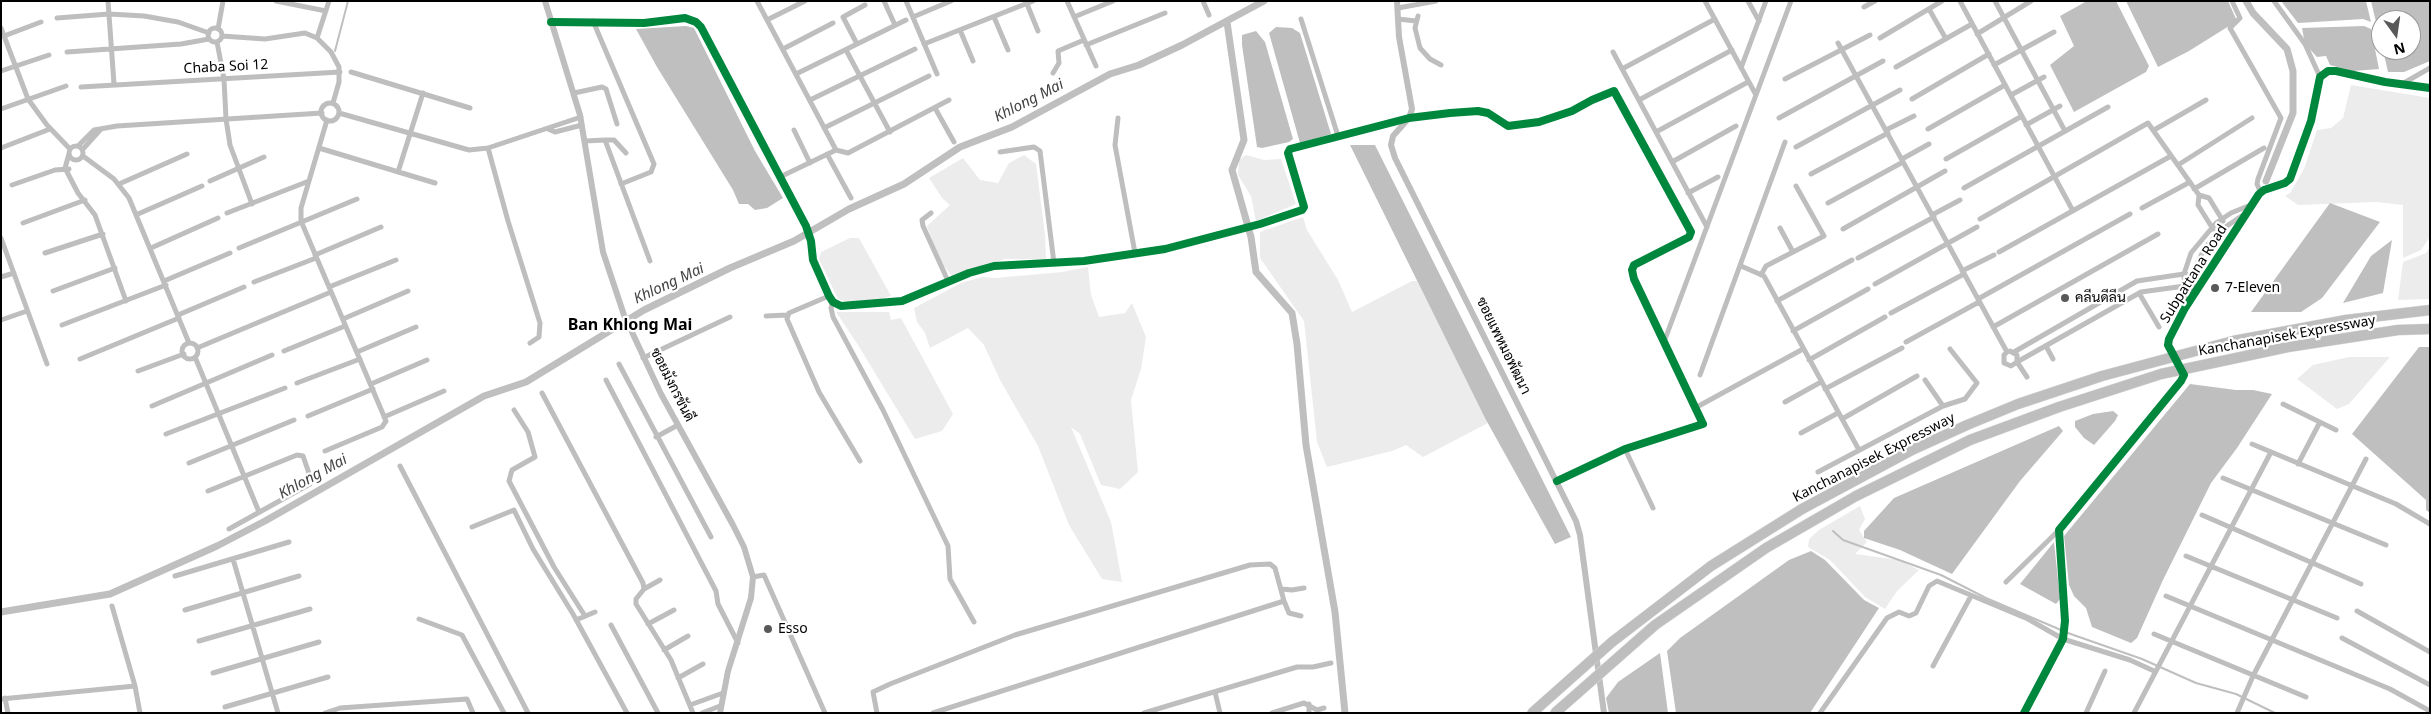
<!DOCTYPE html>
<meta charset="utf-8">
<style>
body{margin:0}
#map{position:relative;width:2431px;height:714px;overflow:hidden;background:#fff;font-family:"Noto Sans",sans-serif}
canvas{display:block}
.frame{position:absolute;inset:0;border:2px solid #000;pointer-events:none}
.north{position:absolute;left:2371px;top:10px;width:50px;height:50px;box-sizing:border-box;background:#fff;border:1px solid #999;border-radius:50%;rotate:166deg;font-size:14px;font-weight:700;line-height:20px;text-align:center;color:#000}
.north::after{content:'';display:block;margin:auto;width:18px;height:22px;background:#595959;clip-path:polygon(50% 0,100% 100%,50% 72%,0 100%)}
</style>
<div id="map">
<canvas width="2431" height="714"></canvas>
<div class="frame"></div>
<div class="north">N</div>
</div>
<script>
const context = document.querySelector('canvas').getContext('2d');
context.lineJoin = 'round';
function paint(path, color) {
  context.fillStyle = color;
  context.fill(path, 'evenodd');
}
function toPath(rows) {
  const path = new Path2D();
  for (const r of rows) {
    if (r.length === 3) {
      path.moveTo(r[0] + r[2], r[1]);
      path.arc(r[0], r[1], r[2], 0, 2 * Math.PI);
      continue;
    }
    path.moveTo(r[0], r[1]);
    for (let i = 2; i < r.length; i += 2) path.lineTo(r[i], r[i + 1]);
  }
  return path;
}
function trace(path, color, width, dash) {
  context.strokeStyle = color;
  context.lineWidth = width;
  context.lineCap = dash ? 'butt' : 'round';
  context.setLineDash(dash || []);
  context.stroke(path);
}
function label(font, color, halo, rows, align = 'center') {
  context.font = font + ' "Noto Sans",Sarabun,sans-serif';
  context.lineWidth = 4.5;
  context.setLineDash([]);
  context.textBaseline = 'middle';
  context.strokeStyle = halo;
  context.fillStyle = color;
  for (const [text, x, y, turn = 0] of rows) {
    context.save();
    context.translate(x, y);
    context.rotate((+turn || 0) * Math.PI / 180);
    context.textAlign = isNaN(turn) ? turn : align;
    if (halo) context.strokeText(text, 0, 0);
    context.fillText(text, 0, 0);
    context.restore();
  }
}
paint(toPath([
 [2351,85,2430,98,2430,237,2421,250,2403,258,2403,205,2376,202,2298,205,2285,196,2290,193,2304,169,2317,130,2331,128,2343,118],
 [1024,155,1036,164,1045,235,1046,259,1005,259,974,269,954,279,938,258,927,226,950,205,942,198,929,178,963,158,980,180,998,183,1009,163],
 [1246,155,1264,160,1281,159,1296,204,1256,221,1251,196,1238,175,1239,160],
 [1303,217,1307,230,1338,280,1352,312,1412,281,1417,281,1488,423,1423,457,1406,445,1392,451,1327,467,1317,442,1304,321,1260,258,1260,232],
 [850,238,859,238,891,296,877,300,849,302,838,299,819,259,821,252],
 [2430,247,2430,299,2398,300,2403,262,2426,253],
 [1088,267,1091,295,1099,317,1125,313,1132,303,1146,337,1141,369,1131,400,1138,472,1120,489,1101,485,1080,434,1071,427,1111,522,1122,582,1102,579,1069,525,1038,446,1000,380,984,345,968,328,930,348,925,333,917,322,914,308,961,283,982,277,995,278,1062,272],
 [836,312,889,312,891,320,901,318,953,414,942,431,915,439,858,345],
 [2349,357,2390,357,2349,404,2337,409,2297,379,2313,365],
 [1860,506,1865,519,1859,530,1867,542,1855,554,1899,560,1919,570,1897,591,1885,609,1865,597,1830,560,1808,547,1809,539,1819,530]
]), '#ececec');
paint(toPath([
 [2087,1,2116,1,2149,66,2146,72,2074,112,2050,65,2074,46,2060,16],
 [2126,1,2228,1,2237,21,2189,51,2158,67],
 [2281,1,2366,1,2371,22,2363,19,2298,23],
 [2371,1,2430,1,2430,61,2404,72,2388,72,2383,50,2411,50,2411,20,2381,20,2381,43],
 [686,26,694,28,755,151,783,198,767,208,755,210,748,204,739,204,733,190,657,67,636,29],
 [2364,26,2371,29,2379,69,2353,71,2330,65,2326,56,2317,57,2305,44,2302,28],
 [1276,27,1292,28,1300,33,1331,134,1300,143,1269,33],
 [1256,31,1265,42,1293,139,1289,142,1262,148,1257,147,1242,45,1242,35],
 [1350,145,1375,145,1571,537,1555,544,1485,418],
 [2330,203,2380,222,2322,298,2301,312,2251,312],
 [2392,240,2383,293,2343,303,2371,256],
 [2419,347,2430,347,2430,513,2426,510,2426,500,2352,434],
 [2190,384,2236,390,2253,390,2272,394,2237,448,2211,483,2163,580,2137,638,2131,643,2092,627,2086,608,2074,596,2069,585,2064,536],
 [2113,411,2118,415,2115,421,2094,445,2084,438,2075,427,2075,421,2093,414],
 [2059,426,2063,431,2020,481,1952,574,1900,550,1864,538,1864,531,1894,498],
 [2054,542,2060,599,2056,604,2020,584],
 [1811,551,1825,560,1864,600,1879,608,1810,713,1676,713,1667,651,1680,638,1789,560],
 [1660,653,1668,713,1609,713,1606,698,1618,682]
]), '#bfbfbf');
trace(toPath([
 [335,51,348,1],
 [1833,531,1843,540,1941,575,1986,598,2061,630],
 [2065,632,2142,659,2196,683,2236,694,2275,713]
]), '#bfbfbf', 2);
trace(toPath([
 [2246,1,2253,13,2287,49,2293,71,2293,113,2266,181],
 [1227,22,1244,140,1232,170,1251,237,1256,272,1292,313,1297,344,1306,445,1335,612,1345,713],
 [1,612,110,594,217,546,265,521,484,396,526,382,644,310,730,268,794,241,849,209,904,184,960,147,1012,127,1110,74,1139,65,1182,45,1264,1]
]), '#bfbfbf', 7);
trace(toPath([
 [108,1,114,84],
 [276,1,326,11],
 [757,1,836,150,848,153,949,100],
 [884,1,895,25],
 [906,1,937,74],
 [1067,1,1096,66],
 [1203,1,1209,15],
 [1705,1,1756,95],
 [1748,1,1759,21],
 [1960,1,2073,211],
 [1995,1,2065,131],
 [2232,1,2240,18,2230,28,2281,118,2258,179,2257,184,2261,193],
 [2274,1,2305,44,2320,77],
 [1027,4,1038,31],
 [1864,7,1875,1],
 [1398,8,1436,1],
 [1929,9,1946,39],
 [1418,16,1415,28,1420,48,1430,59,1441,65],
 [913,17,951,1],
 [994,17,1008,50],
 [1074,17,1113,1],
 [57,18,109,14,144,16,178,22,209,33],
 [1301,19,1338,136],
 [1398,19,1416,21],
 [767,20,805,1],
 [593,21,654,164,651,172,621,184],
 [551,22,644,23,685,18,696,22,701,27,806,226,811,241,813,260,829,296,833,302,841,306,902,301,969,273,994,266,1084,261,1165,249,1260,224,1302,210,1304,207,1288,153,1290,149,1409,118,1450,113,1478,111,1488,113,1508,126,1539,122,1572,111,1592,100,1614,91,1691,232,1689,237,1634,265,1632,270,1634,279,1703,424,1625,449,1557,481],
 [1,28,28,99,47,125,70,149],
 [215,35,7],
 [218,29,223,1],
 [960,30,973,61],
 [1977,34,2031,1],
 [4,36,41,22],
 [222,36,265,39,305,33,317,38,331,52,339,67,339,82,333,103],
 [317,38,329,1],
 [1880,38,1942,1],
 [217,42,224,79,226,119,230,145,252,204],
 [1838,43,2007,352],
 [857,44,843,17,865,5],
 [924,44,1033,1],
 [1086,45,1165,13],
 [783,49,833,23],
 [846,50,890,132],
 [67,52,181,44,209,39],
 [1613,52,1707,227],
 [1994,65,2054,32],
 [1896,67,1972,24],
 [1741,68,1766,1],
 [1622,69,1715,19],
 [1,71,49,55],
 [351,72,470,108],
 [1053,73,1059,63,1058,51,1084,40],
 [796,74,906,20],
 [1785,79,1870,35],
 [2402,84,2430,68],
 [81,87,340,72],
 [574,93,602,87,606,89,617,124],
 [2011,95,2044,77],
 [1912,99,1989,54],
 [810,100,915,49],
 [1639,100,1732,50],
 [330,112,9],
 [935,108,954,142],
 [1,109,66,86],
 [339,113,469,150,488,148,581,117],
 [1118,118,1115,145,1135,253],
 [1779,118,1883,61],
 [2026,125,2060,106],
 [824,128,929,76],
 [548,129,555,132,582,125],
 [1928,129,2005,85],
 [794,130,810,163],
 [1886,130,1914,116],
 [2154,130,2206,100],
 [1656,132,1748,82],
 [605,140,614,140,626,153],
 [585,141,605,140,650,261],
 [76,153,7],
 [78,146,94,130,117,126,322,113],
 [1796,147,1900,90],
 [1,148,50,129],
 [319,148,435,183],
 [488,148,508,221,540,323,539,337,530,343],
 [83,149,101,129],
 [1000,152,1034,147,1040,151,1054,263],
 [69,154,65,168,78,193,95,215,126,301],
 [827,154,851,198],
 [83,156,114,179,129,198,189,343],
 [1902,159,1929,144],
 [1946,159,2022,116],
 [1672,162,1736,126],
 [2178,165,2252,118],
 [398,172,423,93],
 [1811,174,1888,133],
 [780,177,836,150],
 [210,181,264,157],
 [119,184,187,154],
 [12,185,55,170,69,169],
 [1964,188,2108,107],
 [2194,189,2264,148],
 [1688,193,1718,177],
 [1828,203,1903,162],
 [2142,208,2190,182],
 [227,213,309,181],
 [931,213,922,220,923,226,948,281],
 [138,214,202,186],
 [1932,215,1960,200],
 [1980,219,2148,123,2199,195],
 [23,223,85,200],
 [1780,228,1793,252],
 [1843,229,1945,171],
 [2213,229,2198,205,2199,195,2209,198,2223,221],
 [1,238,47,364],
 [151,248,218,218],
 [239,248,357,199],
 [1999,252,2171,156],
 [45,253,103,234],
 [315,255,381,227],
 [1858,258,1934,217],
 [1741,266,1764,276,1859,450],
 [1962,271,1994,255],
 [1761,275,1766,266,1824,236,1796,186],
 [1,277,14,273],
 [164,281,230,253],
 [254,282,316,258],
 [1875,284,1977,227],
 [329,287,396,260],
 [53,291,115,268],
 [2139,293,2159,327],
 [829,296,789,313,787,319,819,392,860,461],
 [2192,297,2194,271,2204,249,2221,230,2246,213],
 [1978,299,2130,214],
 [1777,301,1852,260],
 [833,302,831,308,833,317,883,410,948,546,950,579,974,622],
 [2185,308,2184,274,2191,253,2216,223,2231,213,2253,204],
 [1891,313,1964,274],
 [178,315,244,287],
 [766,316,787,315],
 [343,319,408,291],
 [1,320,27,311],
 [62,325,166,285],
 [1993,327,2158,234],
 [1793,331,1868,289],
 [1664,342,1791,1],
 [1906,342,1979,302],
 [190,351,8],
 [2046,346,2053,359],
 [197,348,331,292],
 [284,351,345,326],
 [357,352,416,327],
 [2014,352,2137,281,2184,274,2193,275],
 [195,357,259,512],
 [643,358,730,317],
 [80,359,179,318],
 [1809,360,1885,317],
 [619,364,711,537],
 [138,371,184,354],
 [1700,375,1785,142],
 [2027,377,2017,362,2017,355,2010,351,2007,352,2004,355,2004,363,2011,366,2017,362,2141,292,2192,285],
 [606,380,716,591,718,604,738,643],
 [1925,380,1943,406],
 [297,383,360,359],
 [371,384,427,360],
 [1825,389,1902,348],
 [542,393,643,583,644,589,636,599,636,604,671,660,693,713],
 [1785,402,1821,382],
 [2283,404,2336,430],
 [152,406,272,355],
 [1695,408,1803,349],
 [514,410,528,432,535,457,512,470,509,481,554,567,585,616],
 [308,416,373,389],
 [384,417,444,391],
 [1842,419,1917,376],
 [1801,433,1838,413],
 [166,434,285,388],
 [656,437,678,425],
 [2252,444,2396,504,2430,524],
 [1625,449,1653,508],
 [325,451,382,427,386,421,301,221,301,208,327,120],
 [189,463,294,420],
 [2298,464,2320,422],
 [400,466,528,713],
 [1818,472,1943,406,1965,399,1977,383,1950,349],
 [2223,478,2386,545],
 [208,491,297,455,303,456,311,479,310,484,229,529],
 [2202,515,2361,584],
 [472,527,514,510,533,549,573,614,627,713],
 [2186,556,2337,618],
 [233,559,278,713],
 [175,576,289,542],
 [753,577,764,575,825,713],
 [2006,582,2059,530],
 [644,589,660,580],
 [1282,589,1292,590,1304,588],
 [2166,596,2390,689,2430,711],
 [112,606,135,686,140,713],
 [185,610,299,576],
 [2357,611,2430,652],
 [419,619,462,635,504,713],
 [576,620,595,612],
 [648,624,674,610],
 [611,625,658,713],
 [2154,634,2306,697],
 [2342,638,2430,685],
 [199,641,310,609],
 [664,650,688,636],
 [1933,666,1971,596],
 [213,673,319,642],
 [678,678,703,664],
 [1215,692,1220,713],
 [5,698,8,713],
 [1,699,135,686],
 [1309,704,1309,713],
 [690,705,723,693],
 [225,707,328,677],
 [325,713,340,708,467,699,473,713],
 [702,713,720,706],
 [877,713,873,692,890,684,1015,635,1250,565,1270,564,1275,568,1284,601],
 [933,713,1284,601,1289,613,1301,616],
 [1144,713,1297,667,1313,667,1331,663],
 [1272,713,1304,703,1317,710,1324,708],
 [1820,713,1887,618,1899,612,1909,616,1916,613,1929,586,1937,581,2028,619,2063,639,2130,660,2154,671],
 [2086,713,2105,671],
 [2134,713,2271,452],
 [2237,713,2253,676,2366,459]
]), '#bebebe', 5);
trace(toPath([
 [545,1,580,115,603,252,624,315,661,394,733,525,744,547,753,577,751,598,728,671,720,713],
 [1397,1,1399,37,1412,109,1409,118,1393,136,1391,145,1395,158,1576,521,1580,535,1604,713],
 [2024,713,2063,639,2065,621,2059,530,2181,381,2184,375,2168,345,2169,339,2185,308,2259,194,2264,190,2285,183,2290,179,2311,121,2320,77,2328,71,2336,71,2385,82,2430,88]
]), '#bebebe', 6);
const motorwayBridge = toPath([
 [1532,713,1612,642,1711,566,1802,509,1912,450,1967,425,2018,404,2102,376,2233,341,2346,320,2430,310],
 [1555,713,1655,625,1766,548,1856,496,1970,440,2059,407,2161,374,2288,347,2398,330,2430,329]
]);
trace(motorwayBridge, '#dbdbdb', 11, []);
trace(motorwayBridge, '#bebebe', 10);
trace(toPath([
 [551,22,644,23,685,18,696,22,701,27,806,226,811,241,813,260,829,296,833,302,841,306,902,301,969,273,994,266,1084,261,1165,249,1260,224,1302,210,1304,207,1288,153,1290,149,1409,118,1450,113,1478,111,1488,113,1508,126,1539,122,1572,111,1592,100,1614,91,1691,232,1689,237,1634,265,1632,270,1634,279,1703,424,1625,449,1557,481],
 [2024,713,2063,639,2065,621,2059,530,2181,381,2184,375,2168,345,2169,339,2185,308,2259,194,2264,190,2285,183,2290,179,2311,121,2320,77,2328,71,2336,71,2385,82,2430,88]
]), '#00873e', 8);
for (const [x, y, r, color] of [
 [2215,288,5,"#595959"],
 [2065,298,5,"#595959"],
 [768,629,5,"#595959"]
]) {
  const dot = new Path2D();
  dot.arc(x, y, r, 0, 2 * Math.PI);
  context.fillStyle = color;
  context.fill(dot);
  trace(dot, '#fff', 2);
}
label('14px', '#000', '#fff', [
 ["Chaba Soi 12",226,67,-3],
 ["Subpattana Road",2194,274,-58],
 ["Kanchanapisek Expressway",2287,336,-10],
 ["ซอยแพหมอพัฒนา",1503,346,64],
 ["ซอยมังกรขันดี",672,385,63],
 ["Kanchanapisek Expressway",1874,458,-27]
]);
label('14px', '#000', '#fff', [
 ["7-Eleven",2225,288],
 ["คลีนดีลีน",2075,298],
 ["Esso",778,629]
], 'left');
label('italic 15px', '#444', '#fff', [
 ["Khlong Mai",1029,101,-27],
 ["Khlong Mai",669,284,-25],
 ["Khlong Mai",313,477,-29]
]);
label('bold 16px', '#000', '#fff', [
 ["Ban Khlong Mai",630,325]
]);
</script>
